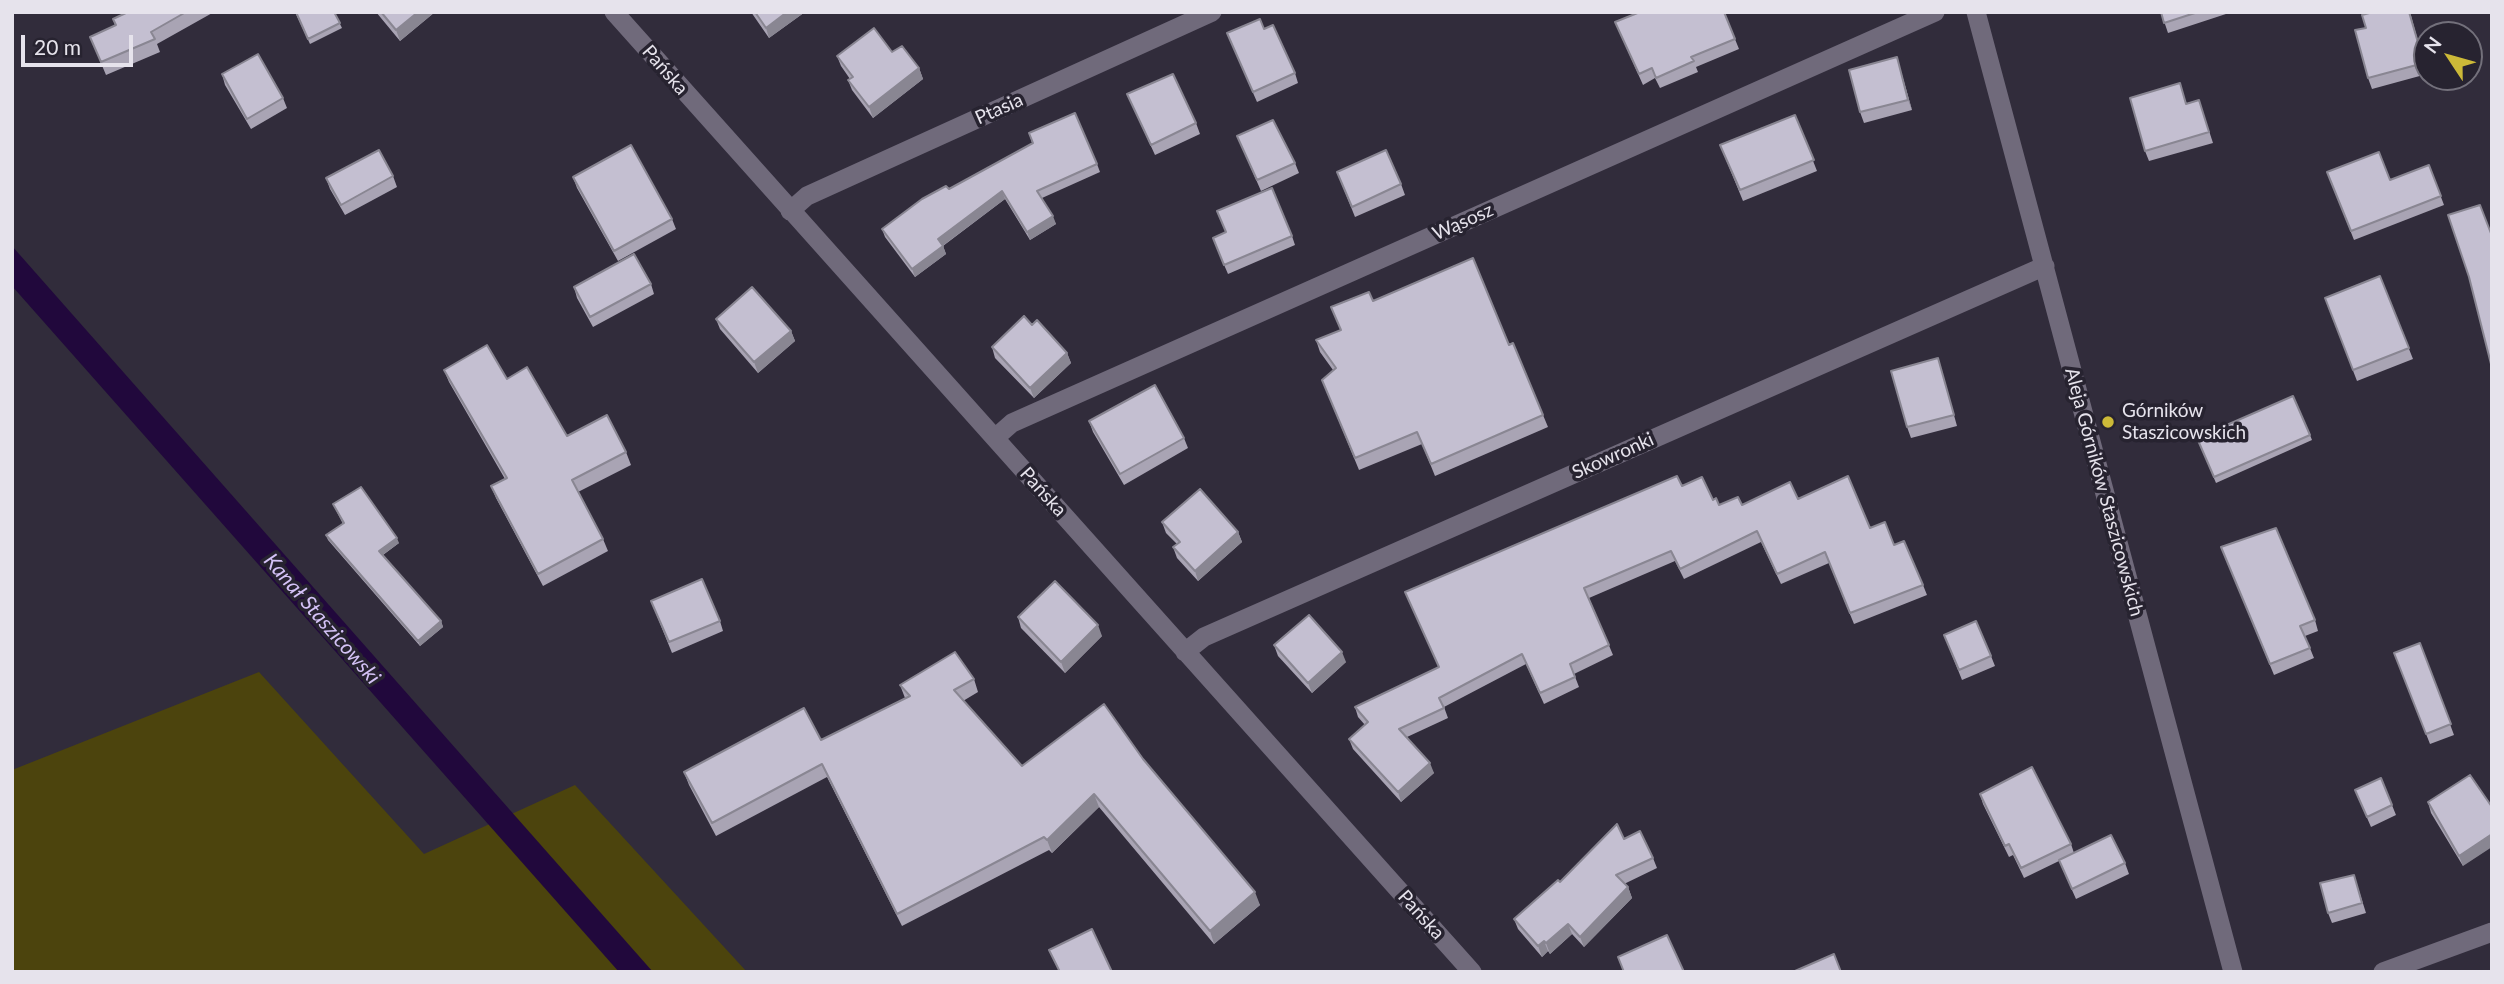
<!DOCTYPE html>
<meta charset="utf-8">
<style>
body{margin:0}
#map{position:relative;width:2504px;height:984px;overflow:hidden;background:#312c3b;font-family:Lato,sans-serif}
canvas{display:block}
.frame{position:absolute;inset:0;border:14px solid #e6e3ec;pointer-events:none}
.north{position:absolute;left:2413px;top:21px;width:70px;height:70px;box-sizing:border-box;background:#272330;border:2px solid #73707b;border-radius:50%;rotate:306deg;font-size:19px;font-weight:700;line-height:28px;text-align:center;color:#e6e3ec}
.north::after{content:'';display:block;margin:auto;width:24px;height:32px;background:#ccb938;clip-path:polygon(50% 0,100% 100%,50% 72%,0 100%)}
.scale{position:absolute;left:21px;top:35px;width:112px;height:32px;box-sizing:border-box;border:4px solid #e6e3ec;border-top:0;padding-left:9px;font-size:21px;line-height:24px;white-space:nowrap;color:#e6e3ec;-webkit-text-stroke:5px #272330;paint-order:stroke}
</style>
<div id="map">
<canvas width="2504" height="984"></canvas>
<div class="frame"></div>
<div class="north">N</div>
<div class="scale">20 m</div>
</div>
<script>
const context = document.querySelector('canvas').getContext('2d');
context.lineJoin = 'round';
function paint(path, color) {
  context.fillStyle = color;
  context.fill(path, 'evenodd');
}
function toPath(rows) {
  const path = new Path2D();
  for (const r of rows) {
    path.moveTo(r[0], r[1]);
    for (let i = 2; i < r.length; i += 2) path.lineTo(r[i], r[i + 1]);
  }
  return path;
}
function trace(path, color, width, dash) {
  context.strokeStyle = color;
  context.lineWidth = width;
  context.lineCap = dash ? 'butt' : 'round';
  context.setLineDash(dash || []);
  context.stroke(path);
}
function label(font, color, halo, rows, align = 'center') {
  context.font = font + ' Lato,sans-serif';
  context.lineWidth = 7;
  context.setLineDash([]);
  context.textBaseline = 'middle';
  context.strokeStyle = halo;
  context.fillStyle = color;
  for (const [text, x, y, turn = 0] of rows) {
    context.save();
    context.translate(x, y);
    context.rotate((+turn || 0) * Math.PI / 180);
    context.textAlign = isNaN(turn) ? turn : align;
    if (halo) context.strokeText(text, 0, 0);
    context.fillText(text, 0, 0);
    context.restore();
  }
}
paint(toPath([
 [259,672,424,854,575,785,747,972,12,972,12,770]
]), '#4c440d');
paint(toPath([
 [12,246,653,972,619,972,12,286]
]), '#21083c');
trace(toPath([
 [614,12,1472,972],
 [1976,12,2233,972],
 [790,211,807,196,1212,12],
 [995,438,1012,423,1935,12],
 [1185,652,1204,637,2045,266],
 [2383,972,2492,932]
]), '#706a7b', 19);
paint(toPath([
 [128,12,214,12,157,44,160,52,106,75,90,37,115,25,113,19],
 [295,12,334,12,342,28,310,44],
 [376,12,435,12,400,41],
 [751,12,805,12,769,38],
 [1724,12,1739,49,1696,67,1698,72,1660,88,1655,78,1643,85,1615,22],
 [2161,12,2228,12,2229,13,2168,33],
 [2410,12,2427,74,2372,89,2368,78,2366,28],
 [1264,29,1295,73,1298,83,1257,102,1227,33],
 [892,52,919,68,923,79,873,118,852,90,848,80,850,79,841,66,837,56],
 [1900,68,1912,110,1864,123,1860,112],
 [222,74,283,98,287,108,251,129,225,85],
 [1127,94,1196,123,1200,134,1155,155],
 [2199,100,2213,143,2149,161,2145,151,2187,103],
 [1795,115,1817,171,1743,201,1720,145],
 [1029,133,1097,164,1100,172,1042,198,1056,224,1030,240,1005,199,943,246,946,254,915,277,885,237,882,229,949,189,1032,143],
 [1237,136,1295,163,1299,173,1261,191],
 [2429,165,2444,205,2354,240,2327,172,2390,180],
 [1337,172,1401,184,1405,195,1355,217],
 [393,176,397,187,345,215,330,189,326,178],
 [573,177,672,219,676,229,618,261,577,188],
 [1292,236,1295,245,1228,274,1216,246],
 [2380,276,2413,359,2357,381,2325,298],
 [651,284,654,294,593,327,577,298,574,287],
 [1373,301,1509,345,1543,415,1548,427,1435,476,1422,444,1359,470,1322,380,1333,370,1320,352,1316,340,1340,330],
 [716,319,791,331,795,341,758,373,720,329],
 [1032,325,1067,353,1071,363,1034,398,995,358,992,347],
 [1938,358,1957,426,1911,438,1907,427],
 [444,370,507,379,567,436,626,452,631,465,578,492,603,539,608,551,543,586,496,498,491,486,505,479,449,382],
 [1089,421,1184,438,1188,448,1124,485,1093,432],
 [2310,435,2312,440,2216,483,2197,438],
 [1682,486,1713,500,1719,505,1742,505,1798,499,1894,545,1923,585,1927,595,1854,624,1829,563,1781,584,1761,542,1684,579,1675,561,1589,598,1613,655,1574,674,1579,687,1544,704,1526,664,1444,707,1448,718,1407,737,1434,773,1401,802,1353,749,1349,739,1365,725,1358,717,1355,707,1439,667,1405,592],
 [333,504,399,543,383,555,441,621,443,627,420,646,328,540,326,535,343,524],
 [1162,522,1238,532,1242,542,1198,581,1177,558,1173,547,1177,544,1166,533],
 [2221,547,2315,620,2318,631,2305,636,2314,658,2274,675],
 [655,611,720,621,723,631,672,653],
 [1018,617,1102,636,1065,673,1021,628],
 [1944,635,1991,656,1995,666,1962,680],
 [2420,643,2454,735,2430,744,2394,653],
 [1274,645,1346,662,1312,693,1278,656],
 [974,679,978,692,963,701,1022,766,1143,759,1260,905,1214,944,1099,807,1052,853,1049,850,902,926,827,777,716,836,689,785,684,772,821,740,905,698,900,685],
 [2470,775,2463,866,2431,813,2428,802],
 [2381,778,2396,815,2371,827,2355,790],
 [1980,794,2071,844,2074,853,2125,863,2129,874,2076,899,2059,861,2024,878,2013,855,2009,857,1983,804],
 [1624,839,1653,858,1657,868,1624,884,1628,887,1632,898,1584,947,1572,934,1550,954,1548,951,1542,957,1518,929,1514,919,1560,882],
 [2354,875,2366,913,2332,923,2328,913]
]), '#a9a4b4');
paint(toPath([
 [418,12,435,12,400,41,396,30],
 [787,12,805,12,769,38,766,28],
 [1897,57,1900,68,1912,110,1908,100],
 [919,68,923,79,873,118,869,107],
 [1002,191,1005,199,941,247,938,239],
 [1053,216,1056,224,1030,240,1027,232],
 [943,246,946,254,915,277,912,269],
 [791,331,795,341,758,373,754,362],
 [1067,353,1071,363,1034,398,1030,388],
 [1238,532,1242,542,1198,581,1195,571],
 [397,538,399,543,381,556,379,551],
 [441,621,443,627,420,646,418,641],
 [1098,625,1102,636,1065,673,1061,662],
 [1342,652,1346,662,1312,693,1308,683],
 [1430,763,1434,773,1401,802,1398,792],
 [1094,794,1099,807,1052,853,1047,840],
 [2492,834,2492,847,2463,866,2459,856],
 [1628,887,1632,898,1584,947,1580,937],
 [1255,892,1260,905,1214,944,1210,931],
 [1568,924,1572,934,1550,954,1546,943],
 [1544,941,1548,951,1542,957,1538,946]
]), '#898692');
const building = toPath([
 [128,12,186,12,151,32,155,39,101,62,90,37,116,25,113,19,128,12],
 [296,12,334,12,340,23,308,39,296,12],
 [381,12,418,12,396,30,381,12],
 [755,12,787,12,766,28,755,12],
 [1640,12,1724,12,1735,39,1691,57,1694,61,1656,78,1652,68,1639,74,1615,22,1640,12],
 [2161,12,2198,12,2164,23,2161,12],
 [2373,12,2409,12,2424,63,2368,78,2355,30,2366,28,2362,15,2373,12],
 [1260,19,1264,29,1273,25,1295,73,1253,92,1227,33,1260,19],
 [874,28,892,52,902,46,919,68,869,107,848,80,853,77,837,56,874,28],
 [258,54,283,98,247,119,222,74,258,54],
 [1897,57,1908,100,1860,112,1849,70,1897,57],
 [1173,74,1196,123,1151,145,1127,94,1173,74],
 [2180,83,2186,104,2199,100,2209,132,2145,151,2130,98,2180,83],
 [1075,113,1097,164,1037,191,1053,216,1027,232,1002,191,938,239,943,246,912,269,882,229,922,199,946,186,949,189,1033,143,1029,133,1075,113],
 [1795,115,1814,160,1740,190,1720,145,1795,115],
 [1273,120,1295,163,1257,180,1237,136,1273,120],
 [631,145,672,219,614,251,573,177,631,145],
 [379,150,393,176,341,205,326,178,379,150],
 [1386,150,1401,184,1352,207,1337,172,1386,150],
 [2379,152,2390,180,2429,165,2441,196,2351,231,2327,172,2379,152],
 [1272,188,1292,236,1224,265,1213,238,1226,232,1217,211,1272,188],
 [2480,205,2492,236,2492,364,2491,364,2469,277,2448,215,2480,205],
 [634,254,651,284,590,317,574,287,634,254],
 [1473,258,1509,345,1513,343,1543,415,1431,464,1417,432,1355,458,1322,380,1336,368,1316,340,1341,330,1331,307,1369,292,1373,301,1473,258],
 [2380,276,2409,348,2353,370,2325,298,2380,276],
 [752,287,791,331,754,362,716,319,752,287],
 [1024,316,1032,325,1037,320,1067,353,1030,388,992,347,1024,316],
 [487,345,507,379,527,367,567,436,607,415,626,452,572,480,603,539,538,574,491,486,507,478,444,370,487,345],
 [1938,358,1954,415,1907,427,1891,371,1938,358],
 [1155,385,1184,438,1120,474,1089,421,1155,385],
 [2293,396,2310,435,2214,477,2197,438,2293,396],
 [1677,476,1682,486,1702,477,1713,500,1716,498,1719,505,1738,497,1742,505,1790,482,1798,499,1848,476,1870,528,1885,522,1894,545,1904,541,1923,585,1850,613,1825,552,1777,574,1757,531,1680,569,1671,551,1584,588,1609,645,1570,664,1575,677,1540,693,1522,654,1439,698,1444,708,1399,729,1430,763,1398,792,1349,739,1368,722,1355,707,1439,667,1405,592,1677,476],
 [361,487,397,538,379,551,441,621,418,641,326,535,344,523,333,504,361,487],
 [1200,489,1238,532,1195,571,1173,547,1180,542,1162,522,1200,489],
 [2276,528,2315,620,2300,626,2310,648,2270,664,2221,547,2276,528],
 [702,579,720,621,669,642,651,601,702,579],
 [1055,581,1098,625,1061,662,1018,617,1055,581],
 [1309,615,1342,652,1308,683,1274,645,1309,615],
 [1976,621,1991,656,1959,670,1944,635,1976,621],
 [2420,643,2451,724,2426,734,2394,653,2420,643],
 [955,652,974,679,954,690,1022,766,1104,704,1143,759,1255,892,1210,931,1094,794,1047,840,1044,837,897,914,822,764,712,823,684,772,804,708,821,740,910,696,900,685,955,652],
 [2032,767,2071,844,2021,868,2009,844,2005,846,1980,794,2032,767],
 [2470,775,2492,807,2492,834,2459,856,2428,802,2470,775],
 [2381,778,2392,805,2367,817,2355,790,2381,778],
 [1617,824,1624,839,1640,831,1653,858,1616,875,1628,887,1580,937,1568,924,1546,943,1544,941,1538,946,1514,919,1558,880,1560,882,1617,824],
 [2111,835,2125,863,2072,889,2059,860,2111,835],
 [2354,875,2362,903,2328,913,2320,883,2354,875],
 [1092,929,1112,972,1060,972,1049,950,1092,929],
 [1667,935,1684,972,1624,972,1618,957,1667,935],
 [1834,954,1841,972,1795,972,1795,971,1834,954]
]);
paint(building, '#c4bfd1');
trace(building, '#898692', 2);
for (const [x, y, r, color] of [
 [2108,422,7,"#ccb938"]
]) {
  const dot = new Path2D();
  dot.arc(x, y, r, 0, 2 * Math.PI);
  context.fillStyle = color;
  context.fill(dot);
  trace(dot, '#272330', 2.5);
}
label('19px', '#e6e3ec', '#272330', [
 ["Pańska",665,70,49],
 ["Ptasia",999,109,-24],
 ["Wąsosz",1463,222,-24],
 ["Skowronki",1613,456,-24],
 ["Pańska",1043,492,48],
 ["Aleja Górników Staszicowskich",2104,492,75],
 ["Pańska",1421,915,48]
]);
label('19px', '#e6e3ec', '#272330', [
 ["Górników",2122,411],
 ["Staszicowskich",2122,433]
], 'left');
label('italic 21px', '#d4c2f6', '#272330', [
 ["Kanał Staszicowski",322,619,49]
]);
</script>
